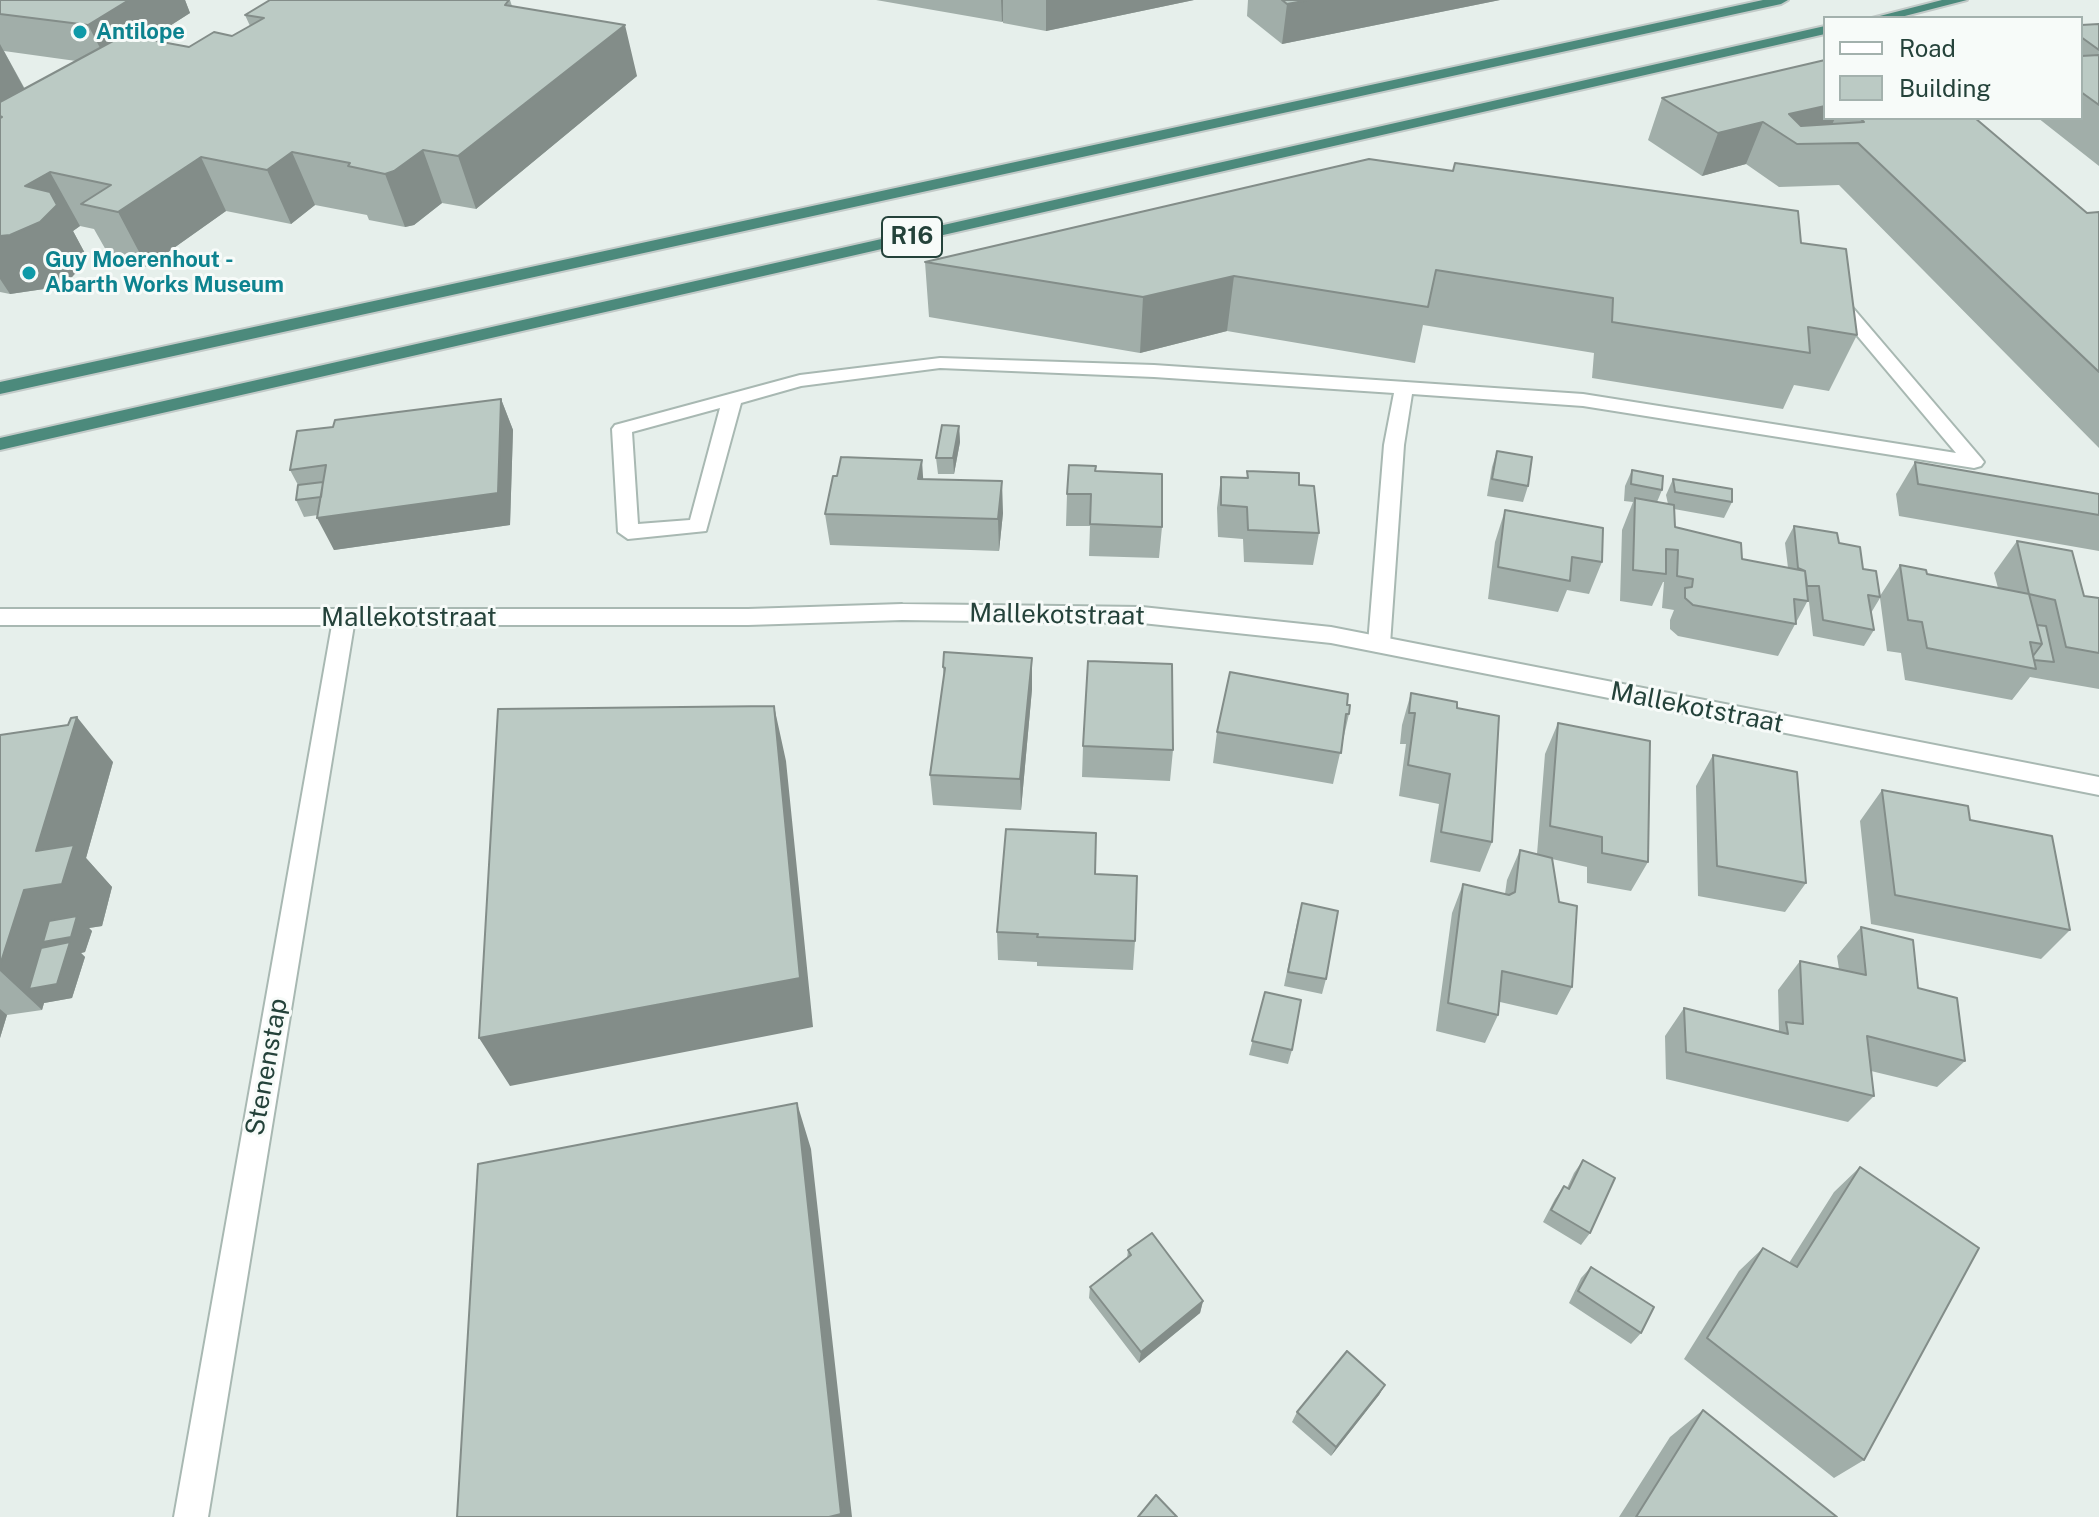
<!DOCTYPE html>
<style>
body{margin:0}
#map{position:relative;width:2099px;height:1517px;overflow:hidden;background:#e6efeb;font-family:"Public Sans",sans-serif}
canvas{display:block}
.legend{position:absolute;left:1823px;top:16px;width:260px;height:104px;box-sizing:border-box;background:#f7fbf9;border:2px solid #a3b1ad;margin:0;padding:10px 14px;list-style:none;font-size:24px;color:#24423a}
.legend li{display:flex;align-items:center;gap:16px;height:40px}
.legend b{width:40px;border:2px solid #a3b1ad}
</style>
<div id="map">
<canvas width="2099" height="1517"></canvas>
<ul class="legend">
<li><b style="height:10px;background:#fff"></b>Road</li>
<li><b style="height:22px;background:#bbcac4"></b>Building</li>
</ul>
</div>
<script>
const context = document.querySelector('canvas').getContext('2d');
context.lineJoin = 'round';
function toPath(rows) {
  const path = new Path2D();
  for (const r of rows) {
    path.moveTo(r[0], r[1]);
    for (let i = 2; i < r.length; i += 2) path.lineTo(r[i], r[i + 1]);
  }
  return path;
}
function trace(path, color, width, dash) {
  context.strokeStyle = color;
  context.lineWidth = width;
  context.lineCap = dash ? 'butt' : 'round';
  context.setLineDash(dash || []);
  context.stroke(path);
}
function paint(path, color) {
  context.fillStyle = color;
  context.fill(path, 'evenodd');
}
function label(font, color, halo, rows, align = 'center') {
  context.font = font + ' "Public Sans",sans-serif';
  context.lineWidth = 6;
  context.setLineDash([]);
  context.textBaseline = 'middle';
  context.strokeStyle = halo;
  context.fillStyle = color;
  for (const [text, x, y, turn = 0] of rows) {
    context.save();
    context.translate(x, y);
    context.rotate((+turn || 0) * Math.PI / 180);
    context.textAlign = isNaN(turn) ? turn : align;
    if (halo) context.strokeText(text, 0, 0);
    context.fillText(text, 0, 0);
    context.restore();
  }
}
const service = toPath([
 [1835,293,1841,294,1981,458,1984,462,1981,466,1974,468,1583,406,1412,394,1404,445,1390,644,1387,650,1379,652,1371,650,1368,644,1384,445,1394,393,1154,377,940,368,801,386,741,403,706,531,628,539,618,532,612,429,615,425,800,375,940,358,1154,365,1583,394,1956,453,1829,302,1826,298,1829,294,1835,293],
 [720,408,690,520,638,524,632,432,720,408]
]);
const minor = toPath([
 [902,604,1142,607,1331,627,2099,777,2099,795,1331,643,1142,623,902,620,748,625,354,625,208,1517,174,1517,332,625,0,625,0,609,748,609,902,604]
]);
const trunk = toPath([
 [1763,0,1788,0,1781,4,0,394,0,382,1763,0],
 [1942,0,1967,0,1897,18,1872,18,1942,0],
 [1825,26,1825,34,0,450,0,438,1825,26]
]);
trace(service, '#a8b8b2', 4);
trace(minor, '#a8b8b2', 4);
trace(trunk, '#c2cac8', 4);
paint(service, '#fff');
paint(minor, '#fff');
paint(trunk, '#4c8a7c');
paint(toPath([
 [0,0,185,0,190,13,149,39,189,47,232,36,250,26,245,15,270,0,510,0,512,6,637,76,476,209,442,203,414,225,405,227,369,220,367,215,315,205,291,224,226,211,147,267,111,259,94,229,80,226,73,231,88,259,72,277,44,289,10,294,0,292],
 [4,51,76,61,25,89],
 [876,0,1194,0,1046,31,1003,23,1003,21,1002,22],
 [1248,0,1500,0,1282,44,1247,16],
 [2099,24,2099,166,2038,118,2081,118,2081,25],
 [1662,98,1825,118,1975,118,2087,213,2099,212,2099,448,1839,185,1779,187,1746,164,1702,176,1648,140],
 [1801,243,1857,335,1829,391,1794,385,1783,409,1592,378,1594,353,1423,325,1415,363,1227,331,1140,353,929,317,925,262],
 [501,399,513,430,510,525,334,550,318,515,304,517,296,500,298,485,290,470,333,427],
 [959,426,960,442,954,474,938,474,936,458],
 [1497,451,1528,486,1523,502,1487,496,1492,467],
 [1915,462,2099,494,2099,551,1899,516,1896,494],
 [1632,470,1662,490,1657,502,1668,504,1666,495,1673,479,1732,502,1724,518,1674,509,1675,527,1742,559,1788,568,1785,543,1794,526,1839,543,1863,569,1880,596,1900,565,1927,574,1998,588,1994,573,2017,541,2084,596,2099,598,2099,689,2030,677,2012,700,1905,680,1901,653,1887,651,1880,598,1871,613,1874,630,1864,646,1813,636,1809,602,1807,602,1778,656,1678,636,1670,629,1670,620,1674,610,1662,608,1664,582,1663,582,1652,606,1620,601,1622,530,1633,502,1624,501,1625,486],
 [1096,471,1162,527,1159,558,1089,556,1090,526,1066,526,1067,494],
 [1247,471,1299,485,1319,533,1313,565,1244,562,1243,539,1218,537,1217,508,1221,477,1247,478],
 [923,479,1003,513,999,551,830,545,825,514],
 [1505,510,1602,562,1589,594,1567,590,1558,612,1488,599,1495,542],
 [943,667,1032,689,1021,810,933,805,930,775,944,679],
 [1411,693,1457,708,1492,842,1480,872,1430,862,1439,804,1399,796,1406,744,1400,744,1402,725],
 [1349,714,1333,784,1213,763,1217,732],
 [1558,723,1648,862,1631,891,1587,883,1587,867,1552,859,1572,987,1557,1015,1500,1002,1498,1015,1485,1043,1436,1031,1452,913,1463,884,1505,894,1507,880,1520,850,1537,854,1545,754],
 [0,735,113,762,86,858,112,887,102,926,89,928,92,931,85,952,81,953,85,957,72,998,44,1003,42,1010,7,1015,0,1038],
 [1083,746,1173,750,1170,781,1082,777],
 [1713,755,1806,883,1785,912,1698,896,1696,786],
 [1882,790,1970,820,2070,930,2041,959,1871,924,1860,821],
 [1095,874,1135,941,1133,970,1037,966,1037,962,998,960,997,932],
 [1298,918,1326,979,1322,994,1284,986],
 [1861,927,1918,988,1965,1061,1937,1087,1871,1071,1874,1096,1848,1122,1666,1079,1665,1036,1684,1008,1778,1031,1779,1030,1778,990,1800,961,1839,969,1837,956],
 [1265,992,1292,1050,1288,1064,1249,1055],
 [1583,1160,1590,1233,1581,1245,1543,1222,1555,1199,1564,1186,1567,1188,1574,1173],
 [1860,1167,1864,1460,1834,1478,1684,1359,1739,1271,1763,1248,1789,1263,1834,1192],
 [1128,1250,1203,1301,1200,1313,1139,1363,1089,1298,1090,1287,1127,1259],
 [1591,1267,1641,1333,1631,1344,1569,1303,1581,1278],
 [1385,1385,1379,1395,1331,1456,1292,1422,1297,1412],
 [1703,1410,1837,1517,1619,1517,1670,1437]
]), '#a1aea9');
paint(toPath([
 [129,0,185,0,190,13,109,65,88,25],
 [1001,0,1003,0,1003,21,1002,22],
 [1046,0,1194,0,1046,31],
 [1309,0,1500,0,1282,44,1287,4],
 [625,25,637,76,476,209,458,156],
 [0,44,26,92,0,108],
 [1825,106,1825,118,1835,118,1824,143,1797,144,1789,114],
 [1763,122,1746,164,1702,176,1718,133],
 [423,150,442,203,414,225,405,227,385,174],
 [292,152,315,205,291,224,267,170],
 [201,157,226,211,147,267,118,212],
 [50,172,80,226,73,231,88,259,72,277,44,289,10,294,0,279,0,236,25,186],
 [1234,276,1227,331,1140,353,1143,297],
 [501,399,513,430,510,525,334,550,317,518],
 [959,426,960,442,954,474,953,458],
 [922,460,924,492,918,479],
 [1002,481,1003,513,999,551,998,519],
 [1032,658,1032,689,1021,810,1020,779],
 [774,706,786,761,813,1027,510,1086,479,1038],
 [77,717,113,762,86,858,112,887,102,926,89,928,92,931,85,952,81,953,85,957,72,998,44,1003,42,1010,0,971,0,965],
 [0,1009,7,1015,0,1038],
 [797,1103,811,1149,852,1517,829,1517],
 [1203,1301,1200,1313,1139,1363,1141,1352],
 [1385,1385,1379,1395,1331,1456,1336,1447]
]), '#838d89');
const building = toPath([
 [0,0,129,0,88,25,0,14,0,0],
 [270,0,509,0,505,5,625,25,458,156,423,150,394,171,385,174,348,166,350,163,292,152,267,170,201,157,118,212,81,204,111,185,50,172,25,186,50,192,57,205,40,222,10,235,0,236,0,118,2,117,0,116,0,102,124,35,189,47,214,32,232,36,264,18,245,15,270,0],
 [1282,0,1309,0,1287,4,1282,0],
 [2099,24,2099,50,2081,37,2081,25,2099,24],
 [2099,55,2099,105,2081,92,2081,56,2099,55],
 [1825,60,1825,106,1789,114,1801,126,1864,122,1860,118,1975,118,2087,213,2099,212,2099,372,1858,143,1797,144,1763,122,1718,133,1662,98,1825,60],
 [1369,159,1453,171,1455,163,1798,211,1801,243,1846,249,1857,335,1808,327,1810,353,1612,322,1613,298,1436,270,1428,307,1234,276,1143,297,925,262,1369,159],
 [501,399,498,493,317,518,326,465,290,470,297,431,333,427,335,420,501,399],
 [942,425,959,426,953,458,936,458,942,425],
 [1497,451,1532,457,1528,486,1492,479,1497,451],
 [841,457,922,460,918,479,1002,481,998,519,825,514,833,476,837,476,841,457],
 [1915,462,2099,494,2099,515,1918,484,1915,462],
 [1069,465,1096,466,1095,471,1162,474,1162,527,1090,524,1091,494,1067,494,1069,465],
 [1632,470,1663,476,1662,490,1631,484,1632,470],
 [1247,471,1299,473,1299,485,1314,486,1319,533,1248,530,1247,507,1221,505,1221,477,1248,478,1247,471],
 [1673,479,1732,489,1732,502,1675,492,1673,479],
 [323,482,321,497,296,500,298,485,323,482],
 [1635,498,1674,505,1675,527,1741,543,1742,559,1805,571,1808,601,1794,599,1796,624,1693,605,1685,598,1685,588,1692,587,1693,579,1677,576,1678,550,1666,549,1666,574,1633,570,1635,498],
 [1505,510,1603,528,1602,562,1572,557,1570,581,1498,567,1505,510],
 [1794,526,1837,533,1839,543,1860,547,1863,569,1876,571,1880,597,1868,595,1874,630,1823,620,1819,586,1807,586,1805,571,1798,568,1794,526],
 [2017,541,2072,551,2084,596,2099,598,2099,653,2066,647,2055,600,2029,594,2042,644,2030,642,2036,669,1927,648,1922,622,1908,620,1900,565,1926,570,1927,574,2029,594,2017,541],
 [2037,625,2046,626,2054,662,2034,660,2033,656,2042,644,2037,625],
 [944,652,1032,658,1020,779,930,775,945,668,943,667,944,652],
 [1088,661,1172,664,1173,750,1083,746,1088,661],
 [1230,672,1348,694,1347,705,1350,705,1349,714,1346,714,1341,753,1217,732,1230,672],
 [1411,693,1457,702,1457,708,1499,716,1492,842,1441,832,1450,774,1408,765,1415,713,1409,713,1411,693],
 [774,706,800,978,479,1038,498,709,774,706],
 [77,717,36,851,74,845,62,884,24,890,0,965,0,735,68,725,71,718,77,717],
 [1558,723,1650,741,1648,862,1602,853,1602,837,1550,826,1558,723],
 [1713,755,1797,772,1806,883,1717,866,1713,755],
 [1882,790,1968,806,1970,820,2052,836,2070,930,1895,895,1882,790],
 [1006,829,1096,833,1095,874,1137,876,1135,941,1037,937,1038,934,997,932,1006,829],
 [1520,850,1552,858,1559,902,1577,906,1572,987,1502,971,1498,1015,1448,1003,1463,884,1509,895,1515,892,1520,850],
 [1302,903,1338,911,1326,979,1288,972,1302,903],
 [77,916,71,937,43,942,49,921,77,916],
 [1861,927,1913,940,1918,988,1957,998,1965,1061,1867,1036,1874,1096,1686,1052,1684,1008,1788,1034,1786,1022,1803,1024,1800,961,1866,975,1861,927],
 [70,942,57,984,29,989,41,948,70,942],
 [1265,992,1301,1000,1292,1050,1252,1041,1265,992],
 [797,1103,841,1514,829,1517,457,1517,478,1164,797,1103],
 [1583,1160,1615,1178,1590,1233,1551,1210,1564,1186,1569,1189,1583,1160],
 [1860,1167,1979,1248,1864,1460,1707,1338,1763,1248,1797,1267,1860,1167],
 [1152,1233,1203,1301,1141,1352,1090,1287,1131,1255,1128,1250,1152,1233],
 [1591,1267,1654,1307,1641,1333,1578,1291,1591,1267],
 [1347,1351,1385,1385,1336,1447,1297,1412,1347,1351],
 [1703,1410,1837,1517,1636,1517,1703,1410],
 [1156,1495,1177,1517,1138,1517,1156,1495]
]);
paint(building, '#bbcac4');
trace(building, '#838d89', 2);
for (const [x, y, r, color] of [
 [80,32,8,"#0f9aa8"],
 [29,273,8,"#0f9aa8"]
]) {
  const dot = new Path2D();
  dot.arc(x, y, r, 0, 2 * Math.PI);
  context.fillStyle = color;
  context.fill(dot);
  trace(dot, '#f7fbf9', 3);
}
label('bold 22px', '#0d838f', '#f7fbf9', [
 ["Antilope",96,32],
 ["Guy Moerenhout -",45,260],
 ["Abarth Works Museum",45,285]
], 'left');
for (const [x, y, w] of [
 [912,237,60]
]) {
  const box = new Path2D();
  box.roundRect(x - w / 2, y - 20, w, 40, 6);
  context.fillStyle = '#f7fbf9';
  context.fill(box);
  trace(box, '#24423a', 2);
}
label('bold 24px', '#24423a', null, [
 ["R16",912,237]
]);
label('26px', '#24423a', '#f7fbf9', [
 ["Mallekotstraat",1057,615,1],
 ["Mallekotstraat",409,618],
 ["Mallekotstraat",1697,708,11],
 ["Stenenstap",267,1067,-80]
]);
</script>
